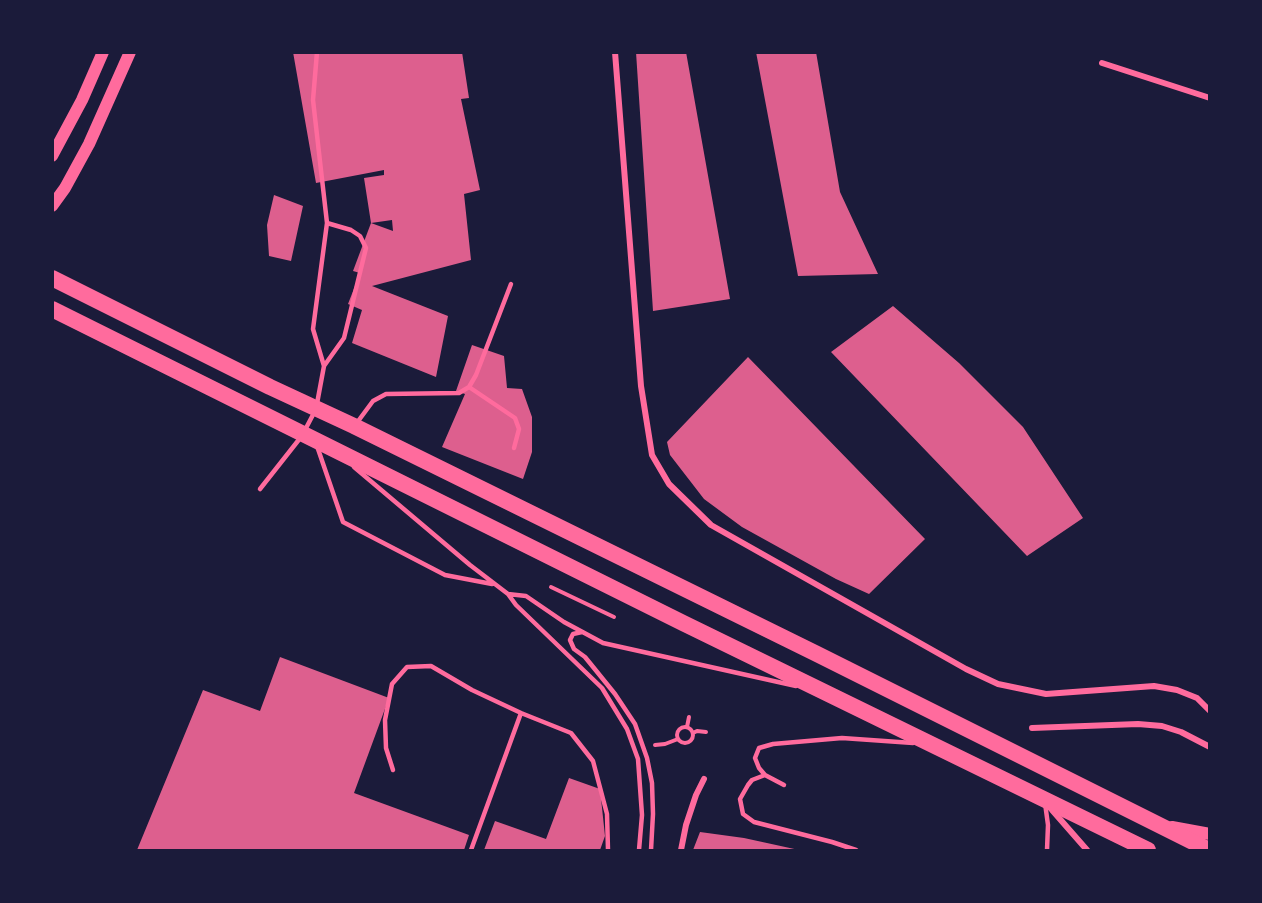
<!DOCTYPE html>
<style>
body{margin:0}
#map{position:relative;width:1262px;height:903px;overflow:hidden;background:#1b1b3a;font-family:"DM Sans",sans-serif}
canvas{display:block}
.frame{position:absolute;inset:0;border:54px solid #1b1b3a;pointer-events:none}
</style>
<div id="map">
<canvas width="1262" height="903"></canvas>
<div class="frame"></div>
</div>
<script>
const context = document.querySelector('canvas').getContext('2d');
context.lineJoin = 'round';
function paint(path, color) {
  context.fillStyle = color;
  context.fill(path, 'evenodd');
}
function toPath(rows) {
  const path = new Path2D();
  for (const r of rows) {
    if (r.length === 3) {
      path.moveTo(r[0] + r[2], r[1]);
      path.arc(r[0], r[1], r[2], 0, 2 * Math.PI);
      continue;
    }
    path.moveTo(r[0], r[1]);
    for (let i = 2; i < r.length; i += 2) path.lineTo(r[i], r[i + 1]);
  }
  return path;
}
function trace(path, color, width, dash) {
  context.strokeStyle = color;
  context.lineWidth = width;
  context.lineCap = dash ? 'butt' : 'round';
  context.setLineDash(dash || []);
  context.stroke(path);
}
paint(toPath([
 [293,52,462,52,469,98,461,99,480,190,464,194,471,260,372,286,448,316,436,377,352,343,362,310,348,304,360,273,353,271,371,223,364,178,384,175,384,170,316,183],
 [392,220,393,231,371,223],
 [636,52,686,52,730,299,653,311],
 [756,52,816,52,840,192,878,274,798,276],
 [274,195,303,206,291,261,269,256,267,225],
 [893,306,959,363,1023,427,1083,518,1027,556,831,352],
 [472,345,504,356,507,388,522,389,532,417,532,452,523,479,442,447,465,394,456,391],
 [748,357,925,539,869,594,836,579,742,527,704,499,670,455,667,442],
 [280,657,389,698,354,793,469,835,464,850,137,850,203,690,260,711],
 [569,778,600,789,605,836,600,850,484,850,495,821,546,839],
 [700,832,744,838,799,850,693,850]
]), '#dd5f8e');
trace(toPath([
 [551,587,614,617],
 [685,735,8],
 [687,727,689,717],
 [693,733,697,731,706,732],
 [655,745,665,744,678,739]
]), '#ff6b9d', 4);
trace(toPath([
 [317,52,313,100,327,223,313,329,324,366],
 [469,387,515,418,519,429,514,448],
 [356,424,373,401,386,394,459,393,469,387,476,375,511,284],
 [305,430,316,409,324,366,344,338,366,248,360,236,351,230,327,223],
 [317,446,343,522,445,575,492,584],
 [354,467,470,565,508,594,516,605,602,688,627,729,638,759,642,815,639,850],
 [260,489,301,437],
 [508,594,526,596,564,622,603,643,796,686],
 [582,632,573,634,570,640,574,649,585,657,615,694,635,724,647,758,652,783,653,814,651,850],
 [393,770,386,748,385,720,392,684,407,667,431,666,472,690,521,713],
 [765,775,752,780,748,785,740,799,743,814,754,822,832,842,856,850],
 [784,785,765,775,759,768,755,758,759,748,773,744,842,738,913,743],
 [1045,803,1048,825,1047,850],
 [471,850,521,713,571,733,593,761,607,814,608,850]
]), '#ff6b9d', 4.5);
trace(toPath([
 [615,52,641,386,652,455,669,484,711,525,966,669,998,684,1046,694,1154,686,1177,690,1197,698,1210,711],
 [1102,63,1210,98],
 [1032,728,1138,724,1162,726,1181,732,1210,747],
 [1052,810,1087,850],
 [681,850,686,825,696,795,704,779]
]), '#ff6b9d', 6);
trace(toPath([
 [52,156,82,100,103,52],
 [52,206,65,188,89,144,130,52],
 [1172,827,1210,834]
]), '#ff6b9d', 12);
trace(toPath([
 [52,278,270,387,354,426,817,654,1209,850],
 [52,309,683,623,1148,850]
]), '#ff6b9d', 16);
</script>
